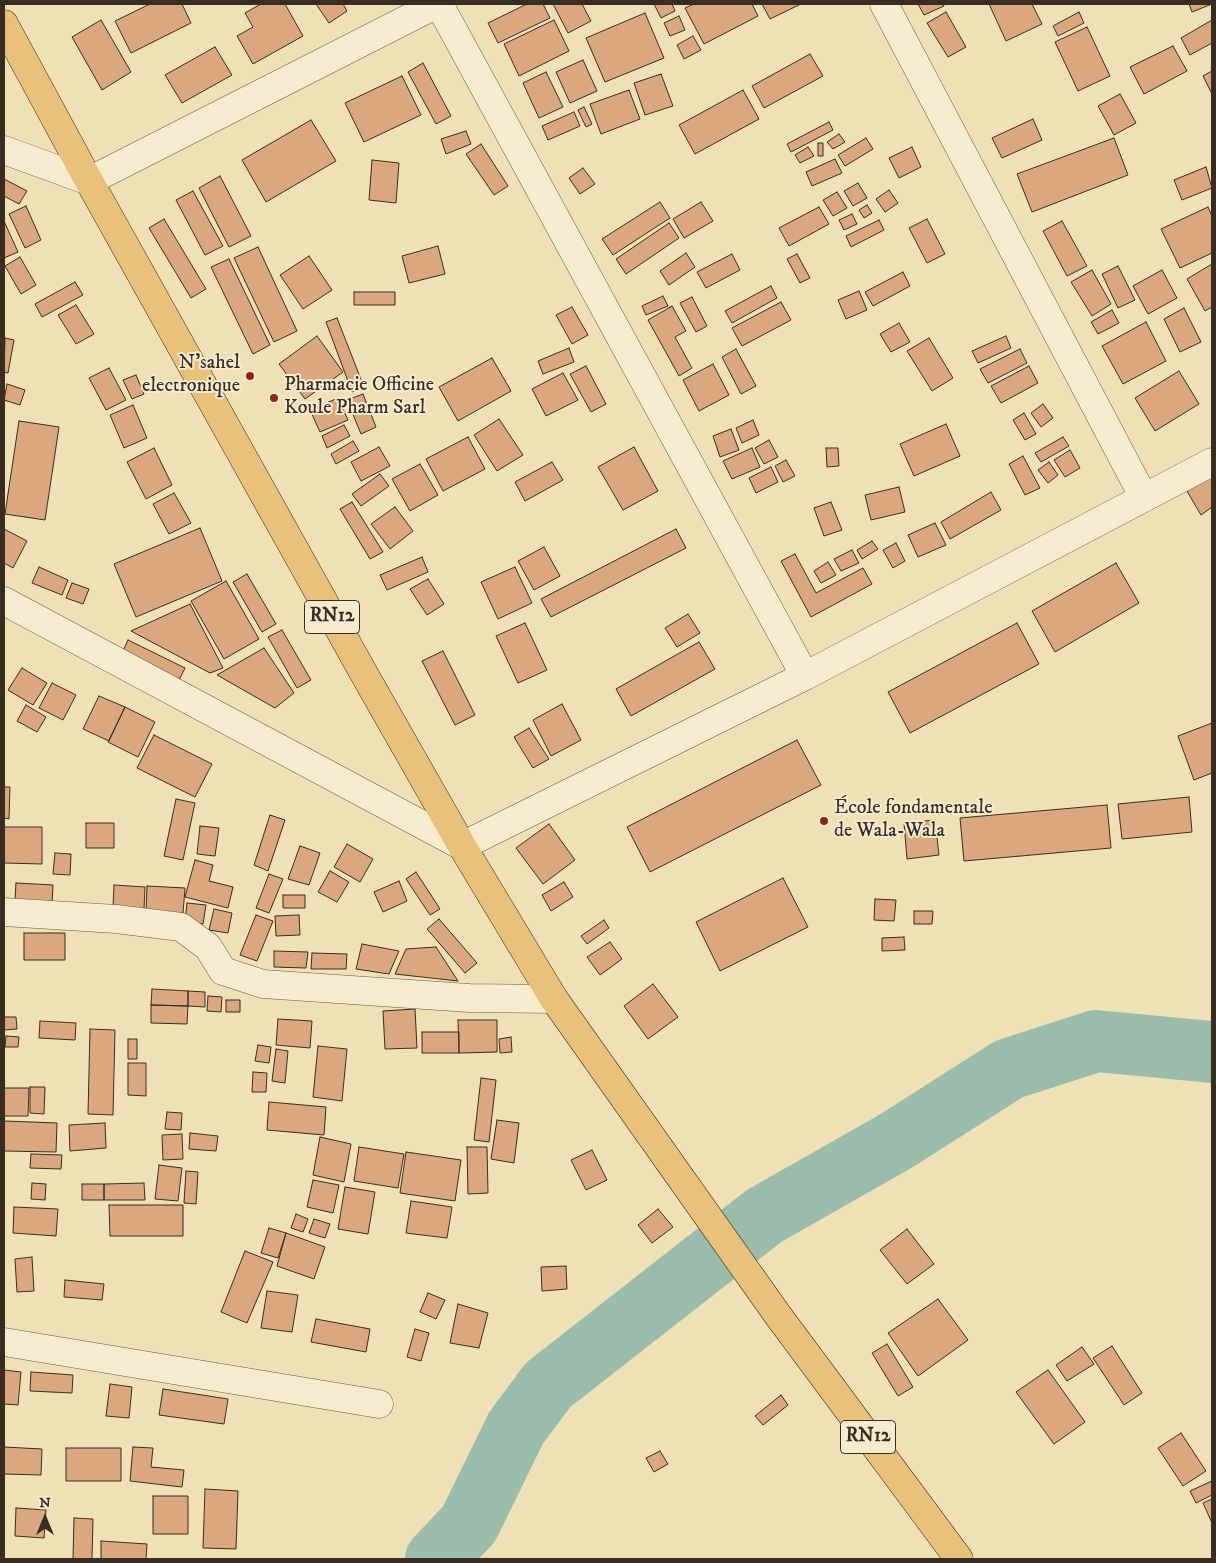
<!DOCTYPE html>
<meta charset="utf-8">
<style>
body{margin:0}
#map{position:relative;width:1216px;height:1563px;overflow:hidden;background:#efe0b5;font-family:"IM FELL DW Pica",serif}
canvas{display:block}
.frame{position:absolute;inset:0;border:5px solid #392d23;pointer-events:none}
.north{position:absolute;left:20px;top:1493px;width:50px;height:50px;-webkit-text-stroke:4px #f5ebcf;paint-order:stroke;rotate:0deg;font-size:14px;font-weight:700;line-height:20px;text-align:center;color:#392d23}
.north::after{content:'';display:block;margin:auto;width:18px;height:22px;background:#392d23;clip-path:polygon(50% 0,100% 100%,50% 72%,0 100%)}
</style>
<div id="map">
<canvas width="1216" height="1563"></canvas>
<div class="frame"></div>
<div class="north">N</div>
</div>
<script>
const context = document.querySelector('canvas').getContext('2d');
context.lineJoin = 'round';
function toPath(rows) {
  const path = new Path2D();
  for (const r of rows) {
    path.moveTo(r[0], r[1]);
    for (let i = 2; i < r.length; i += 2) path.lineTo(r[i], r[i + 1]);
  }
  return path;
}
function trace(path, color, width, dash) {
  context.strokeStyle = color;
  context.lineWidth = width;
  context.lineCap = dash ? 'butt' : 'round';
  context.setLineDash(dash || []);
  context.stroke(path);
}
function paint(path, color) {
  context.fillStyle = color;
  context.fill(path, 'evenodd');
}
function label(font, color, halo, rows, align = 'center') {
  context.font = font + ' "IM FELL DW Pica",serif';
  context.lineWidth = 4;
  context.setLineDash([]);
  context.textBaseline = 'middle';
  context.strokeStyle = halo;
  context.fillStyle = color;
  for (const [text, x, y, turn = 0] of rows) {
    context.save();
    context.translate(x, y);
    context.rotate((+turn || 0) * Math.PI / 180);
    context.textAlign = isNaN(turn) ? turn : align;
    if (halo) context.strokeText(text, 0, 0);
    context.fillText(text, 0, 0);
    context.restore();
  }
}
trace(toPath([
 [436,1559,469,1524,516,1428,548,1385,764,1216,896,1141,1009,1069,1096,1041,1212,1052]
]), '#9abdab', 62);
const building = toPath([
 [150,4,182,4,191,23,131,53,115,21,150,4],
 [261,4,285,4,303,36,253,64,237,36,253,27,245,13,261,4],
 [316,4,343,4,347,11,329,23,316,4],
 [527,4,543,4,550,18,498,43,488,23,527,4],
 [553,4,582,4,591,21,568,33,553,4],
 [654,4,672,4,675,11,661,18,654,4],
 [694,4,752,4,758,16,704,44,685,8,694,4],
 [762,4,801,4,770,19,762,4],
 [918,4,943,4,944,6,924,15,918,4],
 [989,4,1032,4,1042,24,1006,41,989,4],
 [1189,4,1212,4,1192,12,1189,4],
 [946,12,966,47,948,57,927,23,946,12],
 [1079,12,1084,23,1058,36,1053,26,1079,12],
 [645,13,664,58,605,82,586,38,645,13],
 [679,16,685,30,670,36,664,23,679,16],
 [101,20,131,72,102,90,72,37,101,20],
 [554,20,569,51,519,76,504,44,554,20],
 [1212,20,1212,43,1190,55,1181,38,1212,20],
 [1087,27,1110,76,1078,91,1055,42,1087,27],
 [693,36,701,50,684,59,677,45,693,36],
 [1173,46,1187,71,1144,94,1130,67,1173,46],
 [215,47,232,75,182,103,165,75,215,47],
 [810,54,823,76,764,108,752,86,810,54],
 [583,60,597,91,570,103,556,72,583,60],
 [423,63,451,116,436,124,408,72,423,63],
 [1212,71,1212,94,1203,76,1212,71],
 [546,72,563,107,539,118,523,83,546,72],
 [661,74,673,106,645,115,634,83,661,74],
 [402,76,421,115,364,142,345,103,402,76],
 [629,90,640,119,601,134,590,104,629,90],
 [743,90,759,119,695,154,679,125,743,90],
 [1120,94,1136,123,1114,135,1098,106,1120,94],
 [584,107,592,124,586,127,578,110,584,107],
 [574,112,580,126,548,140,542,126,574,112],
 [1033,119,1042,140,1002,158,992,138,1033,119],
 [311,120,336,161,266,202,242,160,311,120],
 [829,122,833,130,791,152,787,144,829,122],
 [466,131,471,144,446,154,441,139,466,131],
 [839,134,845,142,833,149,827,142,839,134],
 [866,138,873,149,845,166,838,155,866,138],
 [1114,138,1128,175,1032,212,1017,174,1114,138],
 [818,143,823,143,823,156,818,156,818,143],
 [481,144,508,186,494,195,466,154,481,144],
 [808,147,814,156,800,163,795,155,808,147],
 [912,147,921,167,899,178,889,158,912,147],
 [835,159,842,173,812,186,806,172,835,159],
 [372,160,399,163,396,203,369,200,372,160],
 [1206,167,1212,188,1182,200,1174,180,1206,167],
 [583,168,595,184,580,194,569,178,583,168],
 [220,176,251,236,229,247,199,188,220,176],
 [4,179,27,191,19,204,4,196,4,179],
 [858,183,867,198,853,206,844,191,858,183],
 [889,190,898,203,885,212,876,199,889,190],
 [193,191,223,246,205,255,176,200,193,191],
 [837,192,847,208,833,216,823,200,837,192],
 [660,202,670,218,613,255,602,239,660,202],
 [701,202,713,221,684,238,673,219,701,202],
 [867,205,872,213,864,218,859,210,867,205],
 [26,206,41,240,25,248,9,214,26,206],
 [819,207,829,224,789,246,779,228,819,207],
 [1208,207,1212,216,1212,253,1180,268,1161,229,1208,207],
 [852,214,857,224,844,230,839,220,852,214],
 [164,219,206,289,191,298,149,228,164,219],
 [927,219,945,254,927,263,909,228,927,219],
 [879,220,884,230,851,247,846,236,879,220],
 [4,221,18,252,4,258,4,221],
 [1062,221,1087,266,1067,276,1043,231,1062,221],
 [669,223,679,238,626,274,616,259,669,223],
 [438,246,445,274,409,283,402,256,438,246],
 [258,247,297,331,274,342,234,258,258,247],
 [686,253,695,267,669,285,660,271,686,253],
 [732,254,740,270,706,288,697,272,732,254],
 [797,254,810,278,800,283,787,259,797,254],
 [309,256,332,290,303,309,280,275,309,256],
 [20,257,36,285,21,294,5,266,20,257],
 [229,259,270,345,253,354,211,267,229,259],
 [1212,264,1212,307,1205,311,1187,279,1212,264],
 [1118,266,1135,300,1118,308,1102,274,1118,266],
 [1092,270,1111,304,1092,316,1071,282,1092,270],
 [1162,270,1177,298,1148,314,1133,286,1162,270],
 [903,272,910,286,873,306,865,292,903,272],
 [75,282,83,295,42,317,35,304,75,282],
 [771,286,777,298,732,323,725,311,771,286],
 [859,291,867,310,846,319,838,300,859,291],
 [354,292,395,292,395,305,354,305,354,292],
 [663,296,668,306,646,315,642,306,663,296],
 [692,297,707,326,696,332,680,303,692,297],
 [781,302,791,320,742,346,732,328,781,302],
 [76,305,94,334,76,344,58,315,76,305],
 [672,306,686,331,675,337,692,368,679,376,648,320,672,306],
 [572,307,588,335,572,344,556,315,572,307],
 [1184,308,1201,342,1180,352,1164,319,1184,308],
 [1112,310,1119,323,1098,334,1091,322,1112,310],
 [337,318,364,387,352,392,326,322,337,318],
 [1146,322,1166,361,1123,384,1102,346,1146,322],
 [899,323,910,342,891,352,880,334,899,323],
 [317,336,343,372,305,399,279,364,317,336],
 [1006,336,1011,348,978,363,972,351,1006,336],
 [5,338,14,340,8,373,4,372,5,338],
 [929,338,953,378,932,391,907,351,929,338],
 [569,348,574,362,543,374,538,361,569,348],
 [736,349,756,386,741,394,722,357,736,349],
 [1020,349,1027,363,988,383,980,369,1020,349],
 [492,358,511,391,458,421,439,387,492,358],
 [713,364,729,395,699,411,683,380,713,364],
 [586,366,606,404,591,412,570,374,586,366],
 [1029,366,1038,383,1001,403,991,386,1029,366],
 [109,368,126,400,106,410,89,378,109,368],
 [1179,371,1199,404,1155,431,1135,398,1179,371],
 [563,373,578,400,546,416,532,389,563,373],
 [136,375,144,394,132,399,123,380,136,375],
 [7,384,25,390,20,405,4,400,7,384],
 [363,394,376,427,361,434,347,400,363,394],
 [338,398,348,420,320,432,310,410,338,398],
 [1043,404,1053,418,1041,427,1031,413,1043,404],
 [133,405,147,438,124,448,110,415,133,405],
 [1024,413,1036,434,1025,440,1013,420,1024,413],
 [499,419,523,455,497,471,474,435,499,419],
 [753,420,759,435,742,443,736,428,753,420],
 [19,421,59,427,45,520,5,514,19,421],
 [946,424,960,456,914,476,900,444,946,424],
 [344,425,350,436,327,448,322,436,344,425],
 [731,429,739,450,720,457,713,436,731,429],
 [468,437,485,469,443,491,426,459,468,437],
 [1063,437,1069,446,1041,462,1035,453,1063,437],
 [769,440,778,457,764,464,755,448,769,440],
 [353,441,359,451,336,464,331,454,353,441],
 [379,447,390,466,361,481,351,462,379,447],
 [634,447,658,491,623,510,598,467,634,447],
 [154,448,172,485,146,499,127,462,154,448],
 [752,448,760,467,732,479,723,461,752,448],
 [826,448,838,448,839,466,827,467,826,448],
 [1070,450,1080,468,1065,477,1054,460,1070,450],
 [1023,456,1040,488,1025,495,1009,464,1023,456],
 [786,460,795,476,783,482,775,466,786,460],
 [552,462,563,480,525,501,515,482,552,462],
 [1049,462,1058,475,1048,483,1038,470,1049,462],
 [420,464,438,495,410,511,392,479,420,464],
 [771,467,778,482,756,493,749,478,771,467],
 [1212,468,1212,507,1201,515,1184,486,1212,468],
 [380,474,389,486,361,506,352,494,380,474],
 [899,487,905,512,871,520,865,495,899,487],
 [991,492,1001,510,950,539,941,522,991,492],
 [174,493,191,523,169,534,153,504,174,493],
 [352,502,383,552,370,559,340,509,352,502],
 [831,502,842,530,824,536,814,508,831,502],
 [395,507,413,531,390,549,371,524,395,507],
 [935,523,946,545,918,557,908,535,935,523],
 [200,528,222,581,136,617,114,564,200,528],
 [4,529,27,541,13,568,4,563,4,529],
 [676,529,686,548,551,617,541,599,676,529],
 [872,541,878,549,862,559,857,550,872,541],
 [896,543,905,561,893,568,883,550,896,543],
 [544,547,560,576,534,590,518,561,544,547],
 [852,550,859,563,841,571,834,559,852,550],
 [795,554,816,593,863,568,872,584,811,617,781,561,795,554],
 [422,557,428,572,387,590,380,575,422,557],
 [828,562,836,575,821,583,814,571,828,562],
 [1116,563,1139,603,1055,652,1032,611,1116,563],
 [39,567,68,580,62,595,32,583,39,567],
 [515,567,532,603,498,619,481,582,515,567],
 [247,574,276,624,262,632,233,582,247,574],
 [428,579,444,604,427,615,410,589,428,579],
 [226,581,259,639,224,659,191,601,226,581],
 [72,583,89,589,83,604,66,598,72,583],
 [190,604,223,668,210,673,131,631,190,604],
 [688,614,700,633,677,647,665,628,688,614],
 [525,623,547,670,518,683,496,636,525,623],
 [1017,623,1039,664,910,733,888,692,1017,623],
 [282,630,311,680,297,688,268,637,282,630],
 [128,640,185,668,179,680,123,651,128,640],
 [699,642,715,669,631,716,616,689,699,642],
 [264,648,294,693,275,708,217,675,264,648],
 [443,651,475,715,455,725,422,661,443,651],
 [22,668,47,683,33,705,8,690,22,668],
 [52,683,76,695,63,720,39,708,52,683],
 [99,696,125,707,109,741,83,729,99,696],
 [562,704,581,740,551,756,533,720,562,704],
 [26,705,46,717,37,732,17,721,26,705],
 [125,707,155,722,138,757,108,742,125,707],
 [1212,723,1212,773,1194,780,1178,736,1212,723],
 [529,728,549,759,533,768,514,737,529,728],
 [154,735,212,764,195,797,137,768,154,735],
 [797,740,821,785,650,872,627,827,797,740],
 [4,787,10,787,9,819,4,818,4,787],
 [1189,797,1192,832,1122,839,1118,804,1189,797],
 [176,799,195,803,183,860,164,856,176,799],
 [1107,805,1111,848,964,861,960,818,1107,805],
 [270,815,285,820,268,871,254,865,270,815],
 [935,820,939,855,907,859,904,823,935,820],
 [86,823,114,823,114,848,86,848,86,823],
 [549,824,575,860,543,884,516,848,549,824],
 [200,826,219,828,215,856,197,854,200,826],
 [4,827,42,827,42,864,4,863,4,827],
 [347,844,373,859,360,882,334,867,347,844],
 [300,846,320,853,309,885,288,879,300,846],
 [55,853,71,854,70,875,53,874,55,853],
 [195,860,213,865,209,881,233,887,228,908,185,897,195,860],
 [330,871,349,882,337,902,318,892,330,871],
 [416,872,440,909,430,915,406,879,416,872],
 [269,874,283,879,269,913,256,908,269,874],
 [783,878,808,927,720,971,696,922,783,878],
 [399,881,407,901,383,912,374,892,399,881],
 [564,882,573,897,551,911,542,895,564,882],
 [16,883,53,885,52,903,15,900,16,883],
 [114,885,145,887,144,909,113,908,114,885],
 [147,886,185,888,183,913,146,911,147,886],
 [283,895,305,895,305,908,283,908,283,895],
 [875,899,896,900,894,921,874,920,875,899],
 [187,903,206,905,203,924,185,921,187,903],
 [214,909,232,913,228,933,209,930,214,909],
 [914,911,933,911,932,924,914,924,914,911],
 [256,915,273,921,257,961,240,955,256,915],
 [299,915,300,935,276,936,275,916,299,915],
 [439,919,477,963,465,973,427,929,439,919],
 [604,920,609,928,587,944,581,936,604,920],
 [24,933,65,933,65,960,24,960,24,933],
 [904,937,905,950,882,951,882,938,904,937],
 [610,942,622,959,600,975,587,957,610,942],
 [362,944,399,951,389,974,356,969,362,944],
 [436,947,458,981,395,974,406,949,436,947],
 [274,951,308,952,306,968,274,967,274,951],
 [312,953,347,954,346,969,311,969,312,953],
 [653,984,678,1017,648,1039,624,1006,653,984],
 [152,989,188,991,188,1006,151,1005,152,989],
 [188,991,205,992,205,1007,188,1006,188,991],
 [208,996,222,997,221,1012,207,1011,208,996],
 [226,1000,240,1000,240,1012,226,1012,226,1000],
 [151,1005,188,1006,187,1024,151,1023,151,1005],
 [415,1009,417,1048,385,1049,383,1011,415,1009],
 [4,1017,16,1017,17,1029,4,1030,4,1017],
 [278,1019,312,1021,310,1048,276,1045,278,1019],
 [458,1020,497,1020,497,1052,459,1053,458,1020],
 [40,1021,76,1023,75,1040,39,1038,40,1021],
 [90,1029,115,1030,113,1115,88,1114,90,1029],
 [422,1032,459,1032,459,1053,422,1053,422,1032],
 [6,1036,19,1037,18,1047,5,1047,6,1036],
 [511,1037,512,1052,500,1053,499,1039,511,1037],
 [128,1039,137,1039,137,1059,128,1059,128,1039],
 [258,1045,271,1047,269,1063,255,1061,258,1045],
 [318,1046,347,1049,342,1101,313,1097,318,1046],
 [276,1049,288,1051,285,1083,272,1081,276,1049],
 [128,1063,146,1063,146,1096,128,1095,128,1063],
 [253,1072,267,1073,266,1092,252,1092,253,1072],
 [481,1078,496,1080,489,1142,474,1140,481,1078],
 [30,1087,45,1087,44,1114,30,1113,30,1087],
 [4,1088,29,1088,28,1116,4,1116,4,1088],
 [269,1102,326,1107,324,1135,267,1130,269,1102],
 [167,1112,182,1113,181,1130,165,1129,167,1112],
 [497,1120,519,1123,514,1163,491,1159,497,1120],
 [4,1121,57,1123,56,1152,4,1151,4,1121],
 [105,1123,106,1148,70,1151,69,1125,105,1123],
 [190,1133,218,1136,216,1151,189,1149,190,1133],
 [182,1134,183,1159,163,1160,162,1135,182,1134],
 [320,1137,351,1144,344,1182,313,1175,320,1137],
 [359,1147,404,1154,398,1188,354,1181,359,1147],
 [467,1147,487,1147,488,1193,468,1194,467,1147],
 [592,1150,607,1180,586,1190,571,1160,592,1150],
 [406,1152,461,1160,455,1201,400,1193,406,1152],
 [31,1154,62,1155,61,1169,30,1168,31,1154],
 [159,1165,182,1168,178,1201,155,1199,159,1165],
 [186,1171,198,1172,196,1204,184,1203,186,1171],
 [313,1180,339,1185,333,1213,307,1207,313,1180],
 [32,1183,46,1184,45,1200,31,1199,32,1183],
 [144,1183,145,1200,104,1200,104,1184,144,1183],
 [82,1184,104,1184,104,1200,82,1200,82,1184],
 [345,1187,375,1192,368,1234,338,1229,345,1187],
 [411,1201,452,1207,447,1238,406,1233,411,1201],
 [109,1205,183,1205,183,1236,110,1236,109,1205],
 [14,1207,58,1209,56,1236,13,1233,14,1207],
 [658,1209,673,1227,652,1243,638,1225,658,1209],
 [296,1214,308,1219,303,1232,291,1228,296,1214],
 [314,1219,330,1224,325,1238,309,1233,314,1219],
 [269,1228,286,1233,278,1258,261,1253,269,1228],
 [907,1229,934,1264,907,1284,880,1250,907,1229],
 [286,1233,325,1247,314,1279,277,1266,286,1233],
 [245,1251,273,1262,247,1323,221,1312,245,1251],
 [32,1257,34,1291,17,1292,15,1259,32,1257],
 [566,1266,567,1289,542,1291,541,1267,566,1266],
 [65,1280,104,1284,102,1300,64,1297,65,1280],
 [267,1291,298,1295,292,1332,261,1328,267,1291],
 [428,1293,445,1300,436,1319,420,1312,428,1293],
 [938,1299,968,1340,918,1376,888,1333,938,1299],
 [458,1304,488,1313,479,1348,450,1343,458,1304],
 [316,1319,370,1329,366,1352,311,1342,316,1319],
 [415,1329,429,1333,421,1361,407,1357,415,1329],
 [887,1344,913,1387,898,1396,872,1353,887,1344],
 [1112,1346,1142,1393,1124,1405,1093,1358,1112,1346],
 [1082,1347,1094,1364,1067,1381,1056,1365,1082,1347],
 [4,1370,21,1372,18,1405,4,1404,4,1370],
 [1048,1370,1085,1422,1054,1444,1016,1392,1048,1370],
 [31,1372,73,1375,72,1393,30,1391,31,1372],
 [110,1384,132,1387,129,1418,106,1416,110,1384],
 [163,1389,228,1399,224,1424,159,1415,163,1389],
 [781,1395,788,1405,763,1425,755,1416,781,1395],
 [1181,1433,1206,1471,1183,1486,1158,1448,1181,1433],
 [4,1447,42,1449,41,1475,4,1474,4,1447],
 [133,1447,153,1448,151,1467,184,1470,182,1487,130,1481,133,1447],
 [66,1448,121,1448,121,1481,66,1481,66,1448],
 [660,1451,668,1464,654,1472,646,1458,660,1451],
 [1212,1481,1212,1495,1196,1503,1190,1491,1212,1481],
 [205,1489,238,1491,236,1549,203,1548,205,1489],
 [153,1496,188,1496,188,1534,153,1534,153,1496],
 [1212,1499,1212,1523,1203,1503,1212,1499],
 [16,1508,46,1510,44,1538,15,1536,16,1508],
 [74,1518,93,1519,92,1559,73,1559,74,1518],
 [101,1541,147,1544,146,1559,101,1559,101,1541]
]);
paint(building, '#daa77e');
trace(building, '#392d23', 1);
const minor = toPath([
 [439,4,805,676],
 [884,4,1144,498],
 [4,150,89,181,437,4],
 [4,601,462,846,805,676,1212,462],
 [4,912,116,919,181,927,208,947,223,971,263,984,469,998,554,999],
 [4,1342,379,1404]
]);
const major = toPath([
 [4,24,89,181,363,672,462,846,554,999,777,1314,959,1559]
]);
trace(minor, '#665a48', 29);
trace(major, '#392d23', 29);
trace(minor, '#f5ebcf', 28);
trace(major, '#e8c07a', 28);
for (const [x, y, r, color] of [
 [250,376,5,"#8f2418"],
 [274,398,5,"#8f2418"],
 [824,821,5,"#8f2418"]
]) {
  const dot = new Path2D();
  dot.arc(x, y, r, 0, 2 * Math.PI);
  context.fillStyle = color;
  context.fill(dot);
  trace(dot, '#f5ebcf', 2);
}
for (const [x, y, w] of [
 [332,617,55],
 [868,1437,55]
]) {
  const box = new Path2D();
  box.roundRect(x - w / 2, y - 16.5, w, 33, 4);
  context.fillStyle = '#f5ebcf';
  context.fill(box);
  trace(box, '#392d23', 1);
}
label('bold 19px', '#392d23', null, [
 ["RN12",332,617],
 ["RN12",868,1437]
]);
label('20px', '#392d23', '#f5ebcf', [
 ["N'sahel",240,364,"right"],
 ["electronique",240,387,"right"],
 ["Pharmacie Officine",284,386],
 ["Koule Pharm Sarl",284,409],
 ["École fondamentale",834,809],
 ["de Wala-Wala",834,832]
], 'left');
</script>
